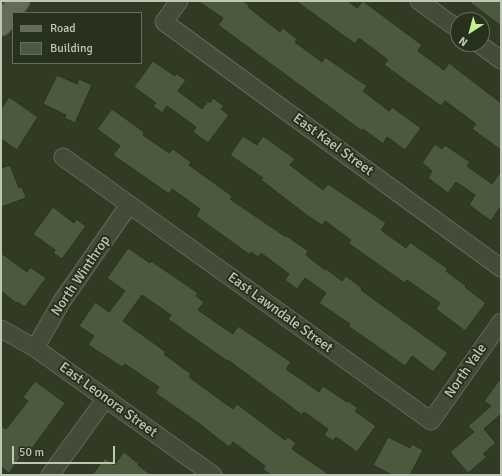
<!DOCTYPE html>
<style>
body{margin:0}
#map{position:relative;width:502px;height:476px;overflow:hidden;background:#313b24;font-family:Signika,sans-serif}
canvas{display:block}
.frame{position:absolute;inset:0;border:2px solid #bec7b4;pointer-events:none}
.legend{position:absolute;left:12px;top:12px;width:130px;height:52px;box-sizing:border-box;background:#28311d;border:1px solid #646d59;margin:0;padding:5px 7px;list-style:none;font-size:12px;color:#bec7b4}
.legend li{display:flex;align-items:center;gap:8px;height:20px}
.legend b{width:20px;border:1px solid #646d59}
.north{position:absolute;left:450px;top:12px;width:40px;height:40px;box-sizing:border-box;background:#28311d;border:1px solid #646d59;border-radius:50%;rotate:216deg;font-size:11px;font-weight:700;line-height:16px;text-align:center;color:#bec7b4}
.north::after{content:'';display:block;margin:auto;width:14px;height:18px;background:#c1f28d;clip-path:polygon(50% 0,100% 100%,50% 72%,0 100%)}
.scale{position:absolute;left:12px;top:446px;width:103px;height:18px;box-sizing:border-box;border:2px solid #bec7b4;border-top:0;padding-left:5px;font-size:12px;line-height:14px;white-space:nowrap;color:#bec7b4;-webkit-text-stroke:3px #28311d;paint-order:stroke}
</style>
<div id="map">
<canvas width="502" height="476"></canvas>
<div class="frame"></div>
<ul class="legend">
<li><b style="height:5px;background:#626c56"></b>Road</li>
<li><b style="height:11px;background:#4d593e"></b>Building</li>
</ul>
<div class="north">N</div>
<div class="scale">50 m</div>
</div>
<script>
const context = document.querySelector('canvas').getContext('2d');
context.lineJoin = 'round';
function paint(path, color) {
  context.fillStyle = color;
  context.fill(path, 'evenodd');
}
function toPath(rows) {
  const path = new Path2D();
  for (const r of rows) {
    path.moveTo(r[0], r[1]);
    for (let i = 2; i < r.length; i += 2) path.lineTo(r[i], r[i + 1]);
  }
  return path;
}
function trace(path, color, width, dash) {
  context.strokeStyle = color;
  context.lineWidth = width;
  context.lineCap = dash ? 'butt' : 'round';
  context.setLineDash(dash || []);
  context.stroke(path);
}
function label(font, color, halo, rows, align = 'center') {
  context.font = font + ' Signika,sans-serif';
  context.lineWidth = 4;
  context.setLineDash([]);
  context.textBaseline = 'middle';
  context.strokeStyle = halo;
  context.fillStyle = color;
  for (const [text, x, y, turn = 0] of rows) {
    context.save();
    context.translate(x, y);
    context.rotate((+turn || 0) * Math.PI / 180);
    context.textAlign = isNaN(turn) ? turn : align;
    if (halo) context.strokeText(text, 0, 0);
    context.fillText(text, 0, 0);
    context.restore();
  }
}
const building = toPath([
 [198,1,243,1,249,5,248,7,280,32,283,28,297,39,295,42,322,62,325,57,367,86,363,91,389,111,392,107,421,128,405,150,387,137,383,144,363,129,362,131,218,25,223,18,198,1],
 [296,1,348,1,357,8,363,1,422,45,418,51,444,70,449,63,501,103,501,150,472,129,476,124,445,101,441,106,384,65,388,60,359,38,355,44,296,1],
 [468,1,501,1,501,26,468,1],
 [153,61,175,76,177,74,186,80,178,91,202,109,208,101,210,103,213,98,224,106,221,109,229,115,208,143,193,132,196,127,167,106,162,113,153,106,156,103,134,87,153,61],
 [57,75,77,84,79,79,92,85,75,123,64,118,66,115,43,104,57,75],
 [9,97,38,117,17,150,1,139,1,109,9,97],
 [112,109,144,132,143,135,169,153,173,149,191,162,189,165,232,196,230,199,286,237,287,236,308,251,306,255,325,270,325,268,342,281,346,276,362,288,361,290,448,353,433,372,412,356,405,366,348,326,350,324,319,303,326,293,305,278,297,289,285,280,289,274,261,253,258,257,251,252,250,255,196,216,200,209,172,189,169,194,113,155,120,146,97,129,112,109],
 [243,136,257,145,263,136,295,159,290,165,323,190,328,184,386,223,381,230,406,248,410,242,448,269,446,271,466,286,465,287,486,303,465,331,436,309,440,303,407,280,405,283,389,272,348,243,351,240,325,221,322,225,308,216,261,180,263,178,230,155,243,136],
 [435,144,442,149,445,145,470,162,467,166,492,184,501,171,501,206,491,221,469,205,475,195,456,182,448,193,428,178,432,171,422,163,435,144],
 [10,165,19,188,22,187,26,198,1,207,1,168,10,165],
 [53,207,74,223,76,219,86,226,62,259,53,253,55,250,33,234,53,207],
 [128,248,150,263,151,261,198,293,196,296,204,302,198,310,233,334,238,326,291,362,286,369,319,392,323,386,347,402,348,401,358,408,355,411,376,426,357,452,336,437,333,441,324,435,328,429,304,412,302,415,228,360,227,361,168,319,171,315,142,295,123,321,166,352,164,354,191,374,189,377,233,409,237,404,285,440,288,437,296,443,292,449,330,475,271,475,263,469,265,466,233,442,229,447,197,422,155,393,159,387,125,364,122,367,88,345,94,336,79,326,95,302,109,312,125,291,107,278,128,248],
 [1,253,27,272,30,267,46,278,25,307,17,302,16,303,1,291,1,253],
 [501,378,501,414,484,429,496,443,483,454,487,457,468,473,450,452,474,432,468,426,491,406,484,401,501,378],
 [35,381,65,403,26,457,22,455,9,473,1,467,1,426,6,429,28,401,23,397,35,381],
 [388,437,410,448,412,444,423,450,410,475,392,475,373,465,388,437],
 [124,452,139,464,138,465,151,475,92,475,105,458,114,465,124,452]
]);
paint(building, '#4d593e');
trace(building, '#2a331f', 1);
const minor = toPath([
 [179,1,164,22,501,268],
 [419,1,458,29],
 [479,44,501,60],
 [63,157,431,421,501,322],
 [1,329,35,348,213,475],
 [35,348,62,301,129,205],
 [50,475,106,398]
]);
const major = toPath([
 [1,25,19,1]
]);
trace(minor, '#616a56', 19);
trace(major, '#4f5844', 23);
trace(minor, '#434c38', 17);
trace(major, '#626c56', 21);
label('14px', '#bec7b4', '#28311d', [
 ["East Kael Street",333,145,36],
 ["North Winthrop",81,276,-56],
 ["East Lawndale Street",280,313,36],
 ["North Yale",466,371,-55],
 ["East Leonora Street",108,400,36]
]);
</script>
